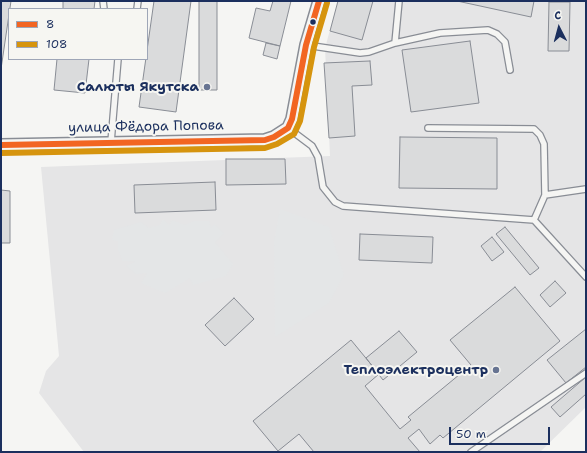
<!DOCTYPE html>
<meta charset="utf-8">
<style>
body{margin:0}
#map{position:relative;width:587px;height:453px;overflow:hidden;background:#f5f5f3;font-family:"Shantell Sans",sans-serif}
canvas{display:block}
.frame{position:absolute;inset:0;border:2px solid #1b2f5e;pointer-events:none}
.legend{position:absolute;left:8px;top:8px;width:140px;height:52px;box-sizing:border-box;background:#f6f6f2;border:1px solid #9ea6b7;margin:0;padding:5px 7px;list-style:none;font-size:12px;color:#1b2f5e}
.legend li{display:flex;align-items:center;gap:8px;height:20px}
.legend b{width:20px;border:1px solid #9ea6b7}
.north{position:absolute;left:539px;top:8px;width:40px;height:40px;-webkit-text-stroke:3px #f6f6f2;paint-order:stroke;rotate:354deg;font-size:11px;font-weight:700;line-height:16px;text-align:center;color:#1b2f5e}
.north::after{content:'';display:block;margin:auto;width:14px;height:18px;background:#1b2f5e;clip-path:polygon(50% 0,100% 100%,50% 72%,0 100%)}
.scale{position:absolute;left:449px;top:427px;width:101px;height:18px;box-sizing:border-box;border:2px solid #1b2f5e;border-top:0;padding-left:5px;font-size:12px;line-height:14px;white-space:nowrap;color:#1b2f5e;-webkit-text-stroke:3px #f6f6f2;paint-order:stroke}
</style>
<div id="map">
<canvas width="587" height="453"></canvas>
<div class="frame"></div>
<ul class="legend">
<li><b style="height:5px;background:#f26522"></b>8</li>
<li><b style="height:5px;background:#d6940e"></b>108</li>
</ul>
<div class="north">С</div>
<div class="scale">50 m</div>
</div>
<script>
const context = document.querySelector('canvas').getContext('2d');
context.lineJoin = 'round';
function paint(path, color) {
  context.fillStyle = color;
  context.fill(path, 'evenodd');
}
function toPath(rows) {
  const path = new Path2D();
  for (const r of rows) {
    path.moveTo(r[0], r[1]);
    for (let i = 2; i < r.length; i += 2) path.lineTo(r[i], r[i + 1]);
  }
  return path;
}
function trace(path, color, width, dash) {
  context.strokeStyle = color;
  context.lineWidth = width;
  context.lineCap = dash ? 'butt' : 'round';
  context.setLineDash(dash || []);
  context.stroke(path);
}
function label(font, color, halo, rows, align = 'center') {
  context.font = font + ' "Shantell Sans",sans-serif';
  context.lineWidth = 4;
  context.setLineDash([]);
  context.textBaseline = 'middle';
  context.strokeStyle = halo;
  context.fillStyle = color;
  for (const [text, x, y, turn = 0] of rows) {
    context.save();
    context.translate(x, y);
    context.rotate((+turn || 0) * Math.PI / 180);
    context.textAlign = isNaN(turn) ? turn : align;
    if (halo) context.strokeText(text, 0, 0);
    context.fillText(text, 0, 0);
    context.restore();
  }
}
paint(toPath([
 [338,1,586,1,586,407,540,452,84,452,39,393,46,371,59,356,41,167,330,156,325,48]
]), '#e5e5e6');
paint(toPath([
 [280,209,329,227,344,275,329,303,275,337,274,242],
 [163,219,169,225,172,220,185,225,194,221,209,221,211,228,215,224,224,234,215,242,233,264,226,276,193,285,190,278,165,293,141,283,147,273,136,274,126,266,135,262,122,261,118,249,118,241,112,240,114,230,141,222,149,228,160,225]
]), '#e4e6e7');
const building = toPath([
 [1,1,11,1,1,69,1,1],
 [63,1,95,1,94,9,63,9,63,1],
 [154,1,191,1,176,112,139,107,154,1],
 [199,1,217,1,217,90,199,90,199,1],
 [273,1,291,1,280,46,249,38,256,8,270,11,273,1],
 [338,1,373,1,362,40,330,31,338,1],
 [457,1,534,1,531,17,457,1],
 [549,2,570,2,569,51,548,51,549,2],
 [470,41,479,103,411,112,402,50,470,41],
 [266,43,280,46,277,59,263,55,266,43],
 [57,59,89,59,85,93,54,90,57,59],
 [370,61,372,85,352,86,355,136,329,138,324,63,370,61],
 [400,137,497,138,497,189,399,188,400,137],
 [226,159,285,159,286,184,226,185,226,159],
 [215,182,216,210,135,213,134,185,215,182],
 [1,190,10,191,10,243,1,243,1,190],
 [505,227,539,268,530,275,496,234,505,227],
 [360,234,433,237,432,263,359,260,360,234],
 [492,237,504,252,492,261,481,246,492,237],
 [555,281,566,293,550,307,540,295,555,281],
 [515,287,560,341,443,438,440,435,430,444,419,429,408,438,420,452,314,452,299,434,278,451,253,421,351,340,379,374,365,386,400,429,411,420,408,417,471,365,450,340,515,287],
 [234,298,254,319,225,346,205,325,234,298],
 [586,329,586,367,566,383,547,360,586,329],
 [399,331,417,352,383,380,366,358,399,331],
 [586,377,586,394,560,417,551,407,586,377]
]);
paint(building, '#dadbdc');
trace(building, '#898d95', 1);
const lane = toPath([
 [103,1,104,9],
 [137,9,138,1],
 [395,43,440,33,488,30,497,34,505,42,510,70],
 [306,45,360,53,369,52,395,43,399,1],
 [288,128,312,146,318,157,323,187,335,202,343,206,534,220,586,277],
 [428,128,534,129,540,135,544,144,545,195,534,220],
 [111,142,118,59],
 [545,195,586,189],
 [471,452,586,373]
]);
const street = toPath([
 [1,145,265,140,274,137,288,128,292,119,306,45,319,1]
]);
trace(lane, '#898d95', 8);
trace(street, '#898d95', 14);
trace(lane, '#f5f5f3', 5.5);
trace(street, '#f5f5f3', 11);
trace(toPath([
 [1,145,265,140,274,137,288,128,292,119,306,45,319,1]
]), '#f26522', 6);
trace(toPath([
 [1,153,265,148,277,144,294,134,300,121,314,47,327,3]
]), '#d6940e', 6);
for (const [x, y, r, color] of [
 [313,22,3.5,"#1b2f5e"],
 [207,87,4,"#677492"],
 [496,370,4,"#677492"]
]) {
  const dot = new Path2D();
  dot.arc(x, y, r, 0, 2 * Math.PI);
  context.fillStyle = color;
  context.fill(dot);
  trace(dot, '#f6f6f2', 1.5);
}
label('bold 14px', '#1b2f5e', '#f6f6f2', [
 ["Салюты Якутска",199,87],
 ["Теплоэлектроцентр",488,370]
], 'right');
label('14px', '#1b2f5e', '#f6f6f2', [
 ["улица Фёдора Попова",146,127,-1]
]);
</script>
